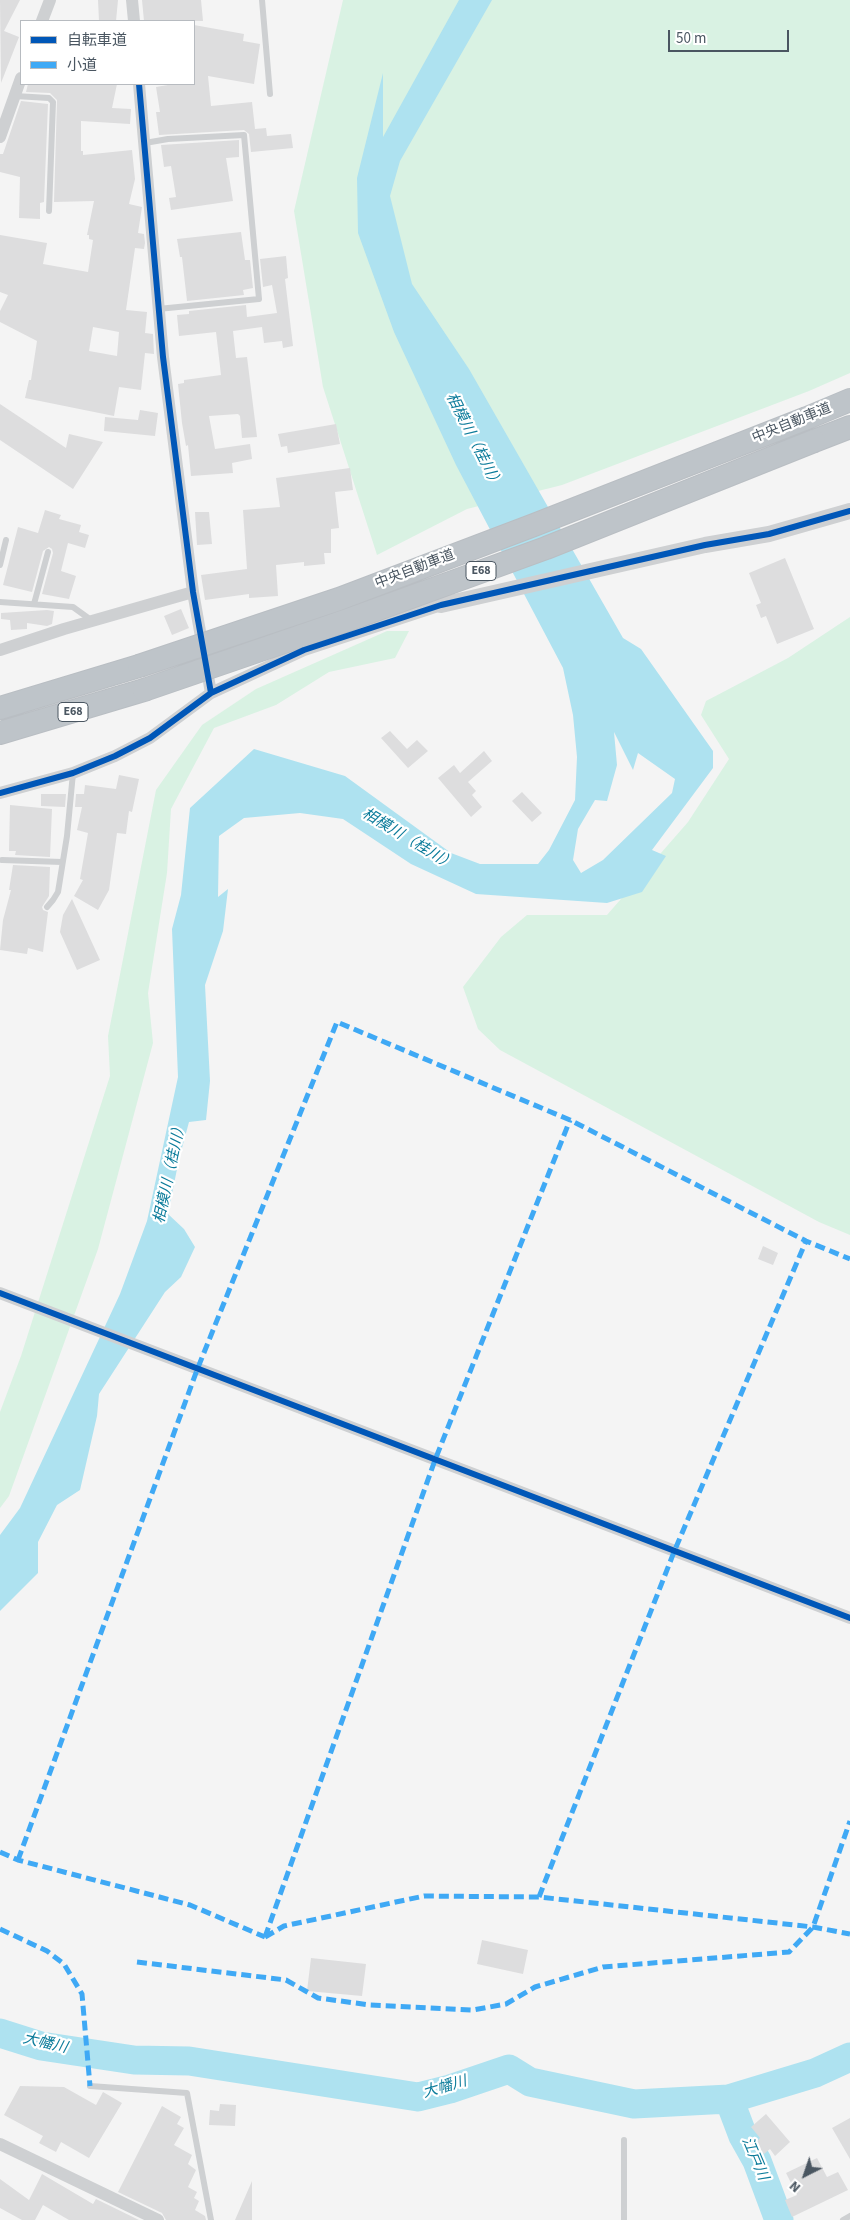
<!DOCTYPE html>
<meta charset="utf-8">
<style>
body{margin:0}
#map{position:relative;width:850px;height:2220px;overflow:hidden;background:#f4f4f4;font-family:"Source Sans 3","Noto Sans JP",sans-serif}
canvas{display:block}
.legend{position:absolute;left:20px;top:20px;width:175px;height:65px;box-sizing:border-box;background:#fff;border:1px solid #b7bbc0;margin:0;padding:6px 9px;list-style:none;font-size:15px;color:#4a5661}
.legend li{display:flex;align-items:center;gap:10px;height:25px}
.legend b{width:25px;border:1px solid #b7bbc0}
.north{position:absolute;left:780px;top:2150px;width:50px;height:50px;-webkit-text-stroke:4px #fff;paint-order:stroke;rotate:221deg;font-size:14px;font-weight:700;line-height:20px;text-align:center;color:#4a5661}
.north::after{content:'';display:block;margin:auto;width:18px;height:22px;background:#4a5661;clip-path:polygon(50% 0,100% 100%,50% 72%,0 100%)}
.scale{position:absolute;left:668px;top:30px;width:121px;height:22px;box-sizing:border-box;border:2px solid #4a5661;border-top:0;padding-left:6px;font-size:15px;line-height:18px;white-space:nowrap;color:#4a5661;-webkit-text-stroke:4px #fff;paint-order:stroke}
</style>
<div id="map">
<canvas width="850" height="2220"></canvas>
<ul class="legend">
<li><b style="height:6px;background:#0057b8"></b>自転車道</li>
<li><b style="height:6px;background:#3fa9f5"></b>小道</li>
</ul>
<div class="north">N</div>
<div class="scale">50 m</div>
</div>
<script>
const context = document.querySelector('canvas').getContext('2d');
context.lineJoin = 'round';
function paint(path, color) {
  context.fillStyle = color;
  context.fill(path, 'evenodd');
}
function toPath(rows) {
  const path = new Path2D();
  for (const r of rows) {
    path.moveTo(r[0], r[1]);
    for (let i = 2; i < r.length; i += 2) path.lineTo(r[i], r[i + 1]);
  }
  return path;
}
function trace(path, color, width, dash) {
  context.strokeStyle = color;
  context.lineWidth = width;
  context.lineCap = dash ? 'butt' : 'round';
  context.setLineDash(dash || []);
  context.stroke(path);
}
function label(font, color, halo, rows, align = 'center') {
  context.font = font + ' "Source Sans 3","Noto Sans JP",sans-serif';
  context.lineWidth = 4.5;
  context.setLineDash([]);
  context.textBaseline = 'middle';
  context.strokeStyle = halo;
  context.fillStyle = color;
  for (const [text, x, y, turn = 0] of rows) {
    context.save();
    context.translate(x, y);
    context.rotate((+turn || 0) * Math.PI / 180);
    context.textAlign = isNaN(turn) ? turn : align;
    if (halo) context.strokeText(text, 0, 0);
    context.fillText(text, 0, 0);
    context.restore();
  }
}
paint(toPath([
 [343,0,850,0,850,373,809,391,562,485,467,509,377,555,323,387,294,211],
 [850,617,850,1235,819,1222,500,1050,478,1029,463,987,501,937,527,915,607,915,688,822,729,759,701,715,706,701,788,658],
 [387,631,409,631,395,658,329,672,276,705,214,728,171,809,167,873,148,993,153,1043,98,1249,9,1496,0,1508,0,1412,21,1356,110,1076,108,1036,156,790,202,725,256,689]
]), '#d9f2e3');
paint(toPath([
 [459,0,492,0,400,161,390,196,412,284,469,369,623,638,641,649,713,751,713,768,652,850,666,856,642,892,607,903,476,894,411,864,343,819,300,813,244,818,219,836,218,897,228,889,223,931,205,985,210,1081,206,1120,189,1122,179,1159,168,1214,184,1229,195,1247,181,1277,165,1292,99,1394,97,1416,80,1490,57,1505,38,1542,38,1573,0,1611,0,1535,20,1508,120,1294,147,1221,178,1077,172,929,181,895,190,808,254,749,345,776,451,853,480,864,538,864,549,850,575,800,577,757,573,715,563,668,456,465,394,332,358,233,357,178,383,73,383,137],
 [614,732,633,770,638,753,675,779,672,793,603,860,581,873,573,860,578,829,595,800,607,801,617,765]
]), '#aee2f0');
trace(toPath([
 [0,2033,41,2046,134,2060,189,2061,418,2097,450,2089,509,2069,530,2082,634,2104,729,2099,815,2073,850,2057],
 [729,2099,743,2136,757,2161,779,2220]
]), '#aee2f0', 29);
paint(toPath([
 [0,0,20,0,4,31,19,37,1,83],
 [98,0,118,0,116,21,99,21],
 [142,0,201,0,203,21,144,21],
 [194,25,244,34,243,41,260,44,254,84,208,76,211,106,252,102,255,129,266,128,267,136,291,134,293,148,251,152,249,134,244,130,159,135,156,112,160,112,156,87,174,84,194,84],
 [28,84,117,84,112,108,131,109,130,124,81,121,81,151,83,151,83,155,132,150,135,179,129,204,142,207,138,233,144,234,145,243,144,249,135,248,126,310,147,312,145,333,153,334,154,354,145,353,141,390,119,387,114,416,25,398,29,380,31,380,37,341,0,322,0,311,8,295,0,292,0,235,47,243,43,264,88,272,93,240,89,239,89,235,87,235,94,201,54,202,57,100,50,93,26,92],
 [93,327,119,332,117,356,89,351],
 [21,101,48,104,44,202,40,203,40,219,19,218,20,177,0,172,0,154,3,154],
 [239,140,239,157,226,158,233,201,171,210,169,198,176,197,171,166,164,167,161,145],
 [241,232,245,260,250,260,253,288,243,290,244,295,187,301,182,257,180,257,177,239],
 [286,256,288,278,285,279,293,346,283,348,282,341,264,343,262,327,233,331,236,358,247,357,257,437,242,438,240,416,238,414,209,416,215,449,250,444,252,459,232,463,233,473,191,476,188,445,186,446,182,423,178,384,184,383,184,380,221,375,216,332,179,336,177,315,189,314,189,311,246,305,247,317,277,313,272,285,263,287,260,259],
 [0,404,66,448,69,434,103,442,73,489,0,440],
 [140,410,158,413,155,436,104,431,105,417,138,420],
 [336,424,340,444,288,453,287,446,281,447,278,434],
 [350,468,353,490,335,492,339,528,331,529,331,553,324,553,325,564,304,566,304,562,276,565,278,596,249,598,249,594,205,600,201,575,247,569,243,510,280,507,276,478],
 [45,510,61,515,59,519,81,525,79,532,89,535,85,548,68,543,61,571,76,576,69,599,42,594,53,553,52,549,49,547,43,551,32,592,3,585,18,527,38,533],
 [195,512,209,512,212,544,197,545],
 [785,558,814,629,777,644,766,616,761,618,756,605,761,603,749,573],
 [181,609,189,628,172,635,164,616],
 [47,610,54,611,52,624,47,626,27,623,27,629,11,630,10,620,1,619,1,613],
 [390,731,407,749,417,740,428,751,408,768,381,738],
 [484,751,492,761,468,782,476,791,472,795,482,807,471,817,438,778,454,765,460,773],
 [119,775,139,779,132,812,129,811,126,834,117,833,109,890,98,910,74,896,83,880,80,879,88,833,77,830,82,807,75,807,76,794,84,794,85,785,116,789],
 [522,792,542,813,532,822,512,801],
 [41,794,66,794,65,807,41,806],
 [10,805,52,809,50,857,15,855,16,851,9,851],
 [13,865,50,867,49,896,42,907,43,910,48,912,43,952,28,948,27,954,0,950,3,920,11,890,9,890],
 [72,899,100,960,77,970,60,932,63,915],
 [763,1246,778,1253,773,1265,758,1259],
 [482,1940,528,1950,523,1974,477,1964],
 [311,1958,366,1964,362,1996,307,1991],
 [20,2086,64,2087,96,2105,103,2092,122,2103,89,2158,61,2142,56,2152,39,2143,43,2136,4,2115],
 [220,2104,236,2105,235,2126,209,2125,210,2110,219,2111],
 [162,2106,181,2117,177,2124,184,2128,174,2145,192,2155,188,2164,196,2170,188,2187,197,2192,194,2198,199,2201,195,2210,205,2216,206,2220,166,2220,162,2213,118,2192],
 [766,2114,790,2142,775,2156,770,2149,764,2154,755,2143,760,2138,751,2127],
 [850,2118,850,2159,832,2128],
 [817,2158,827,2177,838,2172,848,2190,792,2217,785,2200,797,2195,786,2173],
 [42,2174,93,2204,96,2199,139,2220,69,2220,43,2205,35,2220,22,2220,0,2208,0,2179,29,2200],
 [252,2181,252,2220,235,2220]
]), '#ddddde');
const motorway = toPath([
 [807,418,850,400],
 [814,441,850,427],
 [0,708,139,666],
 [0,733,144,690]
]);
trace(motorway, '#b9bec3', 24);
trace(toPath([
 [262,0,270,94],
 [15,96,49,98,53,102,49,211],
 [145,143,168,139,244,135,259,299,158,309],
 [0,565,6,540],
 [0,602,73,607,91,620],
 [34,604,48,552],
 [2,860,62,862],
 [47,907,53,900,58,892,67,836,73,773],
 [90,2086,187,2093,211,2220],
 [624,2140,624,2220],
 [843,2220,850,2216]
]), '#ced0d2', 6);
trace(toPath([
 [132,0,134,21],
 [42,21,50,0],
 [139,84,163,357,193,592,211,693],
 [0,137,21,78],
 [0,650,64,629,193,592],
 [0,793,73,773,115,756,150,738,211,693,304,650,441,605],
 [0,1293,850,1618],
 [0,2144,158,2220]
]), '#ced0d2', 12);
trace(toPath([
 [441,605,705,545,769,534,850,511]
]), '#ced0d2', 16);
trace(motorway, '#bec4c9', 22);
const motorwayBridge = toPath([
 [139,666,339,599,534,525,807,418],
 [144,690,348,620,546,548,814,441]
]);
trace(motorwayBridge, '#b9bec3', 24, []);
trace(motorwayBridge, '#bec4c9', 22);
trace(toPath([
 [0,1852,18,1860,190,1905,265,1937],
 [18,1860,197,1370,337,1022,570,1120,806,1241,850,1259],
 [539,1897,674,1552,806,1241],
 [0,1929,47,1951,64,1964,82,1994,90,2086],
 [265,1937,435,1460,570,1120],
 [265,1937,284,1926,424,1896,539,1897,813,1927,850,1934],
 [137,1962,286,1980,318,1998,370,2005,473,2010,506,2004,535,1987,603,1967,789,1952,813,1927,850,1821]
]), '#3fa9f5', 5, [10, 5]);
trace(toPath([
 [139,84,163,357,193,592,211,693],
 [0,793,73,773,115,756,150,738,211,693,304,650,441,605,705,545,769,534,850,511],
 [0,1293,850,1618]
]), '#0057b8', 6);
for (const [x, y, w] of [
 [481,571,30],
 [73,712,30]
]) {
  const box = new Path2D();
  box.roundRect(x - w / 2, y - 9.5, w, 19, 4);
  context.fillStyle = '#fff';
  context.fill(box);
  trace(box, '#4a5661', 1);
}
label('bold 12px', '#4a5661', null, [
 ["E68",481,571],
 ["E68",73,712]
]);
label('14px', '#4a5661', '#fff', [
 ["中央自動車道",792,424,-22],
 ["中央自動車道",415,570,-21]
]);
label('italic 15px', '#0c7c9b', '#fff', [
 ["相模川（桂川）",473,441,63],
 ["相模川（桂川）",408,840,31],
 ["相模川（桂川）",171,1172,-78],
 ["大幡川",45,2044,13],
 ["大幡川",445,2088,-16],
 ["江戸川",754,2159,67]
]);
</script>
